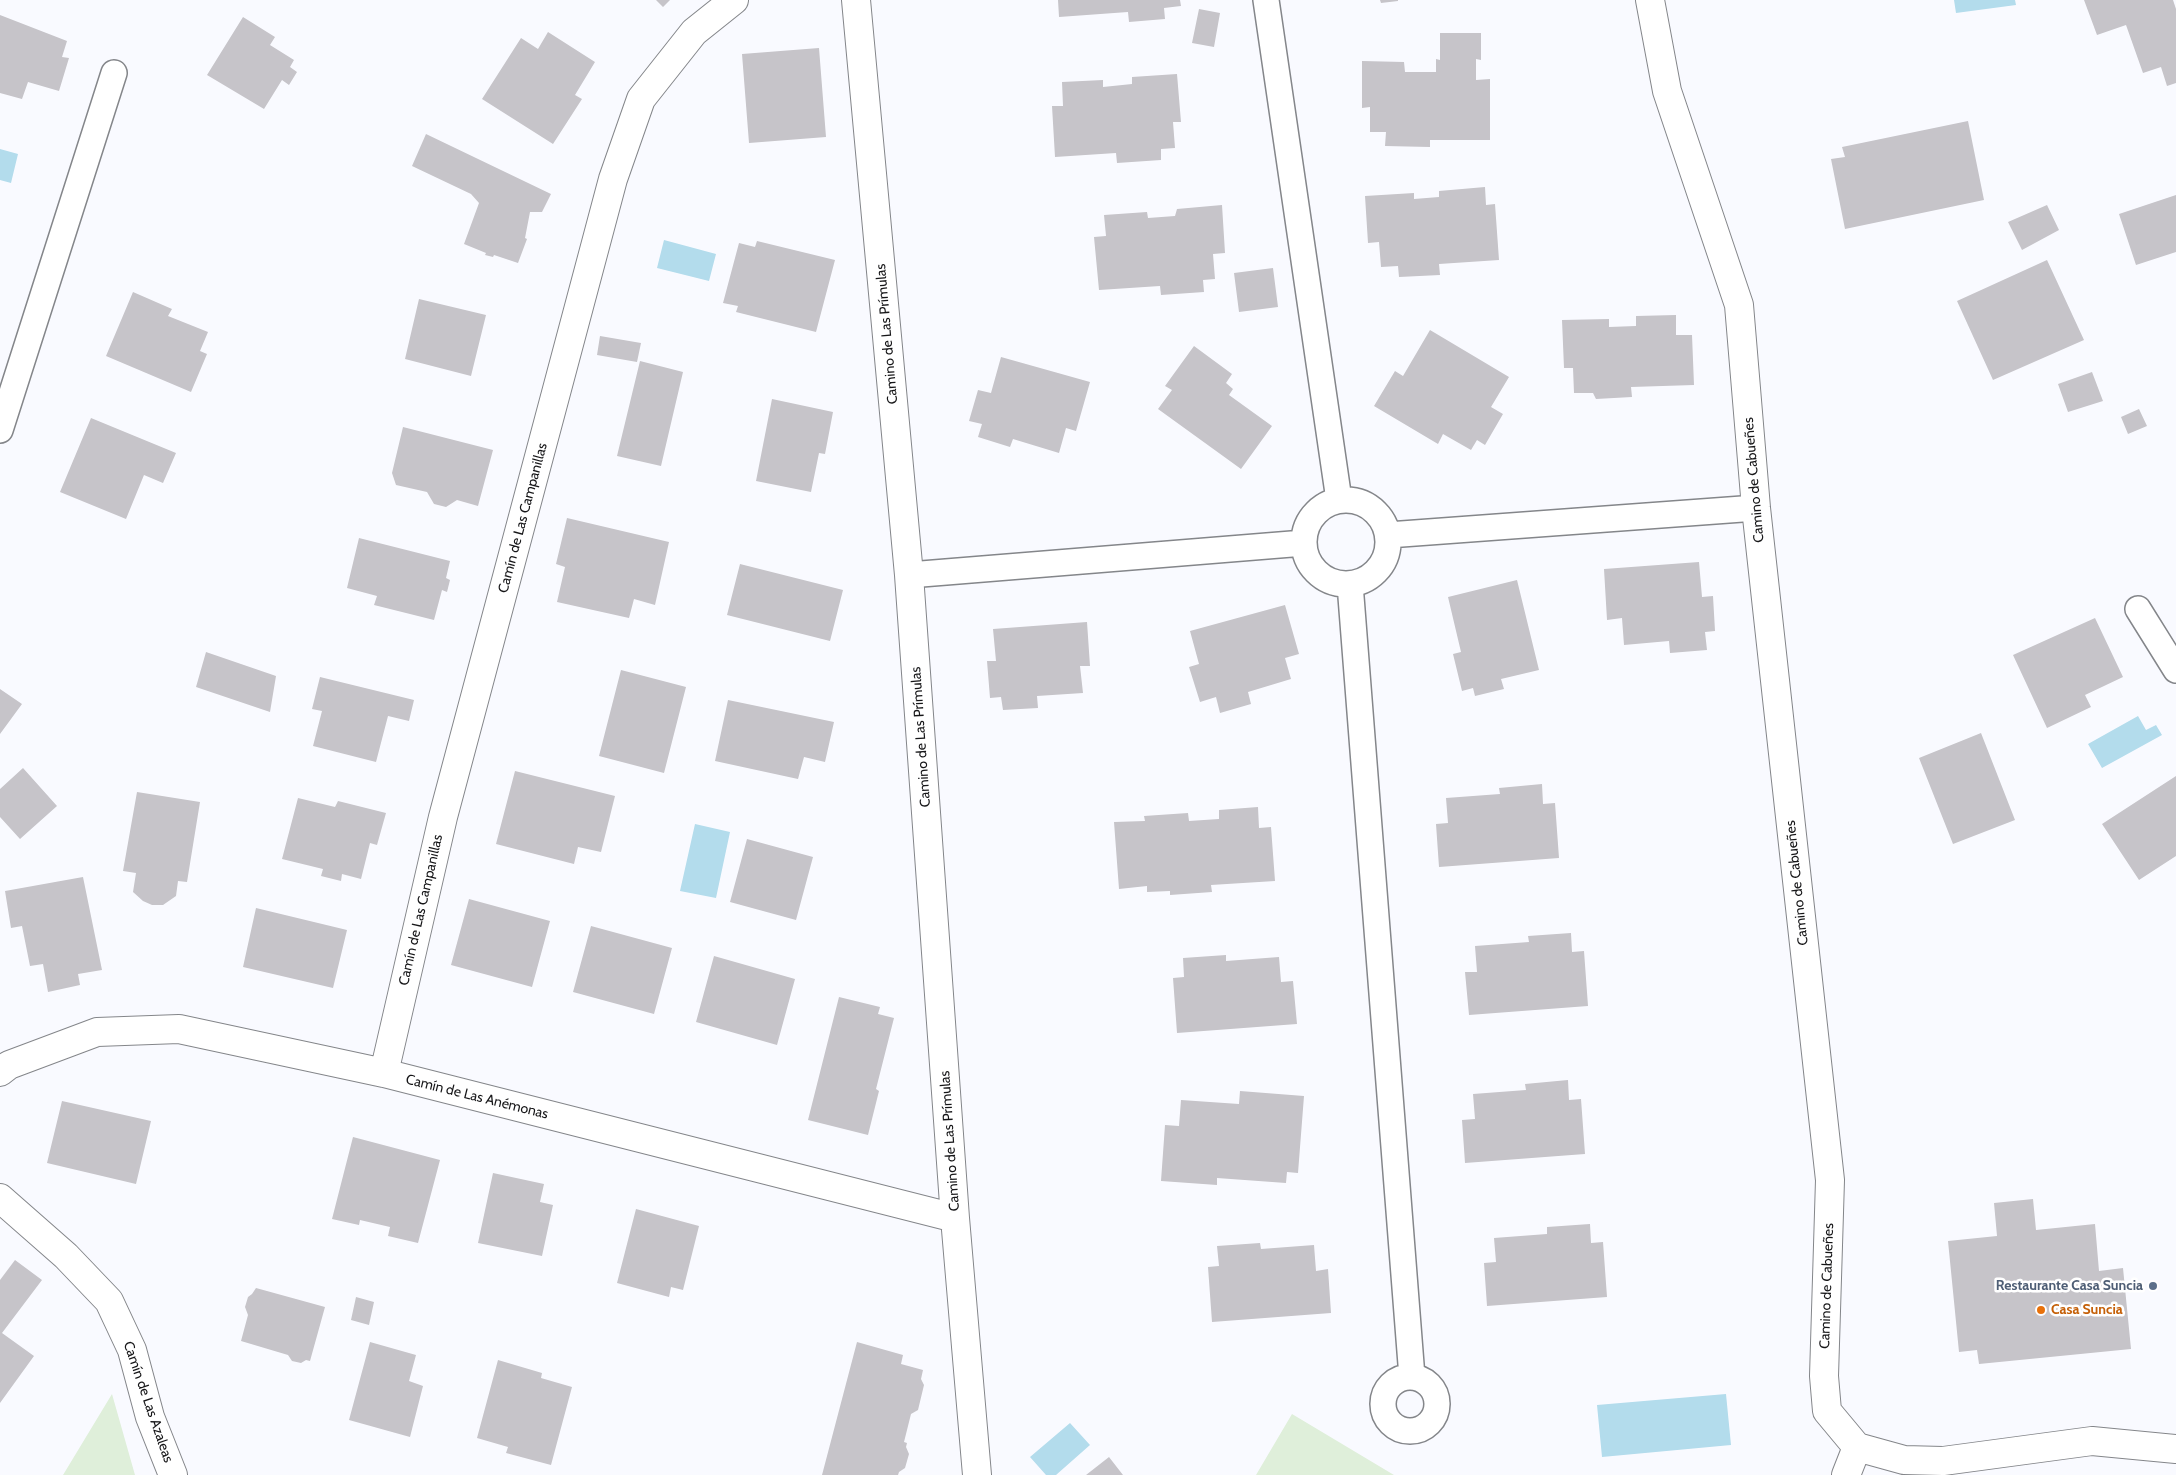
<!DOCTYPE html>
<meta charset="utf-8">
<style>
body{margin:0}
canvas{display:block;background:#f9faff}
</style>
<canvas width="2176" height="1475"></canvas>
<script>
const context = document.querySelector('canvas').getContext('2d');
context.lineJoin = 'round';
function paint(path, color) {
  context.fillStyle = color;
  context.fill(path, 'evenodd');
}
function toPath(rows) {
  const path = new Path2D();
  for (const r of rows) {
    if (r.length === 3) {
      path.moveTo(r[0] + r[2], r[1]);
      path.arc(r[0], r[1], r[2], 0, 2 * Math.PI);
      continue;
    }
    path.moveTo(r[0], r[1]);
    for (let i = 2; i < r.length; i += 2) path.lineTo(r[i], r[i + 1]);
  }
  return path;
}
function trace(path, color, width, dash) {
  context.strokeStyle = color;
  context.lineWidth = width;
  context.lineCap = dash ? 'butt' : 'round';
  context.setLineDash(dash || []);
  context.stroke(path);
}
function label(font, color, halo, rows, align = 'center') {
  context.font = font + ' Cabin,sans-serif';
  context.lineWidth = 5;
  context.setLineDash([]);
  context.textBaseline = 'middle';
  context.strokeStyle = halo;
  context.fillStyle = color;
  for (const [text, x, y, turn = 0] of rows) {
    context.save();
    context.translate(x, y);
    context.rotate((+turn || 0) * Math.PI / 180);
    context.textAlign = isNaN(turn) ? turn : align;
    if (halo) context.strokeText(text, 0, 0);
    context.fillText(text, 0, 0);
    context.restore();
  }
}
paint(toPath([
 [112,1394,135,1475,63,1475],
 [1292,1414,1394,1475,1256,1475]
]), '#dfefda');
paint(toPath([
 [1954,0,2015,0,2016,5,1956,13],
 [0,149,18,154,11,183,0,180],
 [664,240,716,254,709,281,657,268],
 [2138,716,2146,730,2156,725,2162,735,2102,768,2088,744],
 [695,824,730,832,716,898,680,891],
 [1726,1394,1731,1445,1602,1457,1597,1405],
 [1070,1423,1090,1445,1056,1475,1046,1475,1030,1457]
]), '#b3dcec');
paint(toPath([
 [656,0,670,0,663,7],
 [1058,0,1180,0,1181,6,1164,8,1165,19,1129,22,1128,12,1059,17],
 [1380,0,1398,0,1398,1,1381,3],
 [2084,0,2173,0,2176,9,2176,83,2167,86,2161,67,2143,73,2126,25,2097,35],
 [1199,9,1220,13,1214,47,1192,43],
 [0,15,67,41,62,57,69,58,59,91,28,82,22,99,0,93],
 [243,17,275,37,270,45,294,60,290,67,297,72,289,85,282,80,264,109,207,75],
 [548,32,595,62,575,95,582,99,553,144,482,99,521,38,538,49],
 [1440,33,1481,33,1481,60,1476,59,1476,80,1490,79,1490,140,1430,140,1430,147,1385,146,1386,132,1370,132,1370,107,1362,108,1362,61,1404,62,1405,72,1436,72,1436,59,1440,60],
 [819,48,826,137,749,143,742,54],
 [1177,74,1181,122,1173,122,1175,148,1161,149,1161,160,1117,163,1116,153,1055,157,1052,106,1063,106,1062,82,1103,80,1103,87,1132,84,1132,77],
 [1968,121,1984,200,1845,229,1831,159,1845,157,1842,147],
 [426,134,551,194,542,212,530,212,525,238,527,239,518,263,494,255,493,257,485,255,486,253,464,244,479,203,471,194,412,166],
 [1485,187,1486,205,1495,204,1499,260,1439,264,1440,275,1399,277,1398,266,1381,267,1379,242,1368,243,1365,196,1414,193,1414,199,1439,197,1439,191],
 [2176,195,2176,252,2136,265,2119,214],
 [1222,205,1225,253,1213,254,1215,279,1203,280,1204,292,1161,295,1160,286,1099,290,1094,237,1106,236,1104,215,1147,212,1148,218,1175,216,1177,209],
 [2047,205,2059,230,2022,250,2008,222],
 [757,241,835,260,816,332,736,312,738,306,723,303,739,243,755,247],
 [2047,260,2084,340,1993,380,1957,301],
 [1273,268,1278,307,1239,312,1234,273],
 [133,292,172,309,168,316,208,332,200,351,207,354,191,392,106,356],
 [419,299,486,315,471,376,405,359],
 [1676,315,1676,335,1692,335,1694,385,1631,387,1632,397,1596,399,1593,393,1574,393,1573,368,1564,368,1562,320,1609,319,1609,327,1636,326,1636,316],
 [1430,330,1509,377,1491,407,1503,414,1485,445,1477,440,1471,450,1443,434,1438,444,1374,406,1395,371,1403,376],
 [600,336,641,343,637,362,597,355],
 [1194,346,1232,374,1226,383,1233,389,1229,395,1272,426,1241,469,1158,409,1172,390,1165,386],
 [1001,357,1090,382,1076,431,1066,428,1059,453,1013,439,1010,447,978,437,982,424,969,421,978,390,991,393],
 [640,361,683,372,661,466,617,456],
 [2092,372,2103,401,2068,412,2058,384],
 [772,399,833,412,825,454,819,453,811,492,756,481],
 [2139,409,2147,426,2128,434,2121,417],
 [91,418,176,453,163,483,144,475,126,519,60,492],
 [403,427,493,450,478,506,457,500,446,507,434,504,427,492,396,485,392,473],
 [567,518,669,542,655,605,634,599,629,618,557,602,565,567,556,564],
 [359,538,450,561,446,578,450,580,447,592,442,590,434,620,374,605,377,596,347,588],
 [1699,562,1702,597,1713,596,1715,631,1705,632,1707,650,1670,653,1669,641,1624,645,1622,618,1607,620,1604,569],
 [740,564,843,590,830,641,727,615],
 [1517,580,1539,670,1501,679,1504,689,1475,696,1473,688,1462,691,1453,654,1461,652,1448,597],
 [1285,605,1299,654,1285,658,1291,679,1248,692,1251,704,1220,713,1216,697,1200,702,1189,667,1199,664,1190,631],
 [2095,618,2123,677,2085,695,2091,707,2047,728,2013,655],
 [1087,622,1090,666,1080,666,1083,693,1037,696,1038,708,1003,710,1001,697,990,698,987,661,996,661,993,629],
 [206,652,276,676,270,712,196,687],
 [621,670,686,687,664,773,599,756],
 [320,677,414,700,409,721,388,716,376,762,313,746,322,711,312,709],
 [0,689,22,704,0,734],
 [728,700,834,722,825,762,804,757,798,779,715,761],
 [1981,733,2015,820,1953,844,1919,758],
 [23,768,57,806,20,839,0,817,0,789],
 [515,771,615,796,601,852,578,847,574,864,496,844],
 [2176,776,2176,856,2139,880,2102,824],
 [1542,784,1543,804,1555,803,1559,858,1439,867,1436,824,1448,823,1446,798,1500,794,1499,788],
 [137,792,200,802,187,882,178,881,176,896,163,905,152,905,143,901,133,892,136,873,123,871],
 [298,798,335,807,338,801,386,813,377,845,370,843,361,879,342,874,341,881,321,876,323,869,282,859],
 [1258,807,1259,828,1271,827,1275,881,1211,885,1212,892,1170,895,1170,891,1147,892,1147,886,1119,889,1114,822,1145,821,1144,816,1188,813,1189,821,1219,819,1219,810],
 [747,839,813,857,796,920,730,902],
 [83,877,102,970,78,974,80,985,48,992,43,964,30,966,22,926,11,928,5,891],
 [469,899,550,921,532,987,451,965],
 [256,908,347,930,333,988,243,967],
 [591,926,672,948,654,1014,573,992],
 [1571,933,1572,952,1584,951,1588,1006,1469,1015,1465,972,1477,972,1475,946,1529,942,1528,936],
 [1226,955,1226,961,1279,957,1281,982,1293,981,1297,1024,1177,1033,1173,978,1184,977,1183,958],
 [714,956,795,979,777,1045,696,1022],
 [839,997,880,1007,878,1014,894,1018,876,1089,879,1091,868,1135,808,1120],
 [1568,1080,1569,1100,1581,1099,1585,1154,1465,1163,1462,1120,1475,1119,1473,1094,1526,1090,1525,1084],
 [1240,1091,1304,1096,1298,1173,1287,1172,1286,1183,1217,1178,1217,1185,1161,1181,1165,1125,1179,1126,1181,1100,1239,1104],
 [62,1101,151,1121,136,1184,47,1163],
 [353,1137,440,1160,418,1243,388,1236,390,1227,360,1220,359,1225,332,1219],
 [493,1173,544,1184,540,1202,553,1205,542,1256,478,1243],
 [2033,1199,2036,1230,2095,1224,2099,1271,2123,1268,2131,1349,1979,1364,1977,1350,1959,1352,1948,1241,1997,1236,1994,1203],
 [636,1209,699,1226,683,1290,671,1287,669,1297,617,1283],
 [1590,1224,1591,1243,1603,1242,1607,1297,1487,1306,1484,1263,1496,1262,1494,1238,1547,1234,1547,1227],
 [1260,1243,1261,1249,1314,1245,1316,1271,1328,1269,1331,1313,1212,1322,1208,1267,1219,1266,1217,1246],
 [15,1260,42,1280,2,1333,34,1356,0,1403,0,1280],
 [256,1288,325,1307,310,1361,306,1360,301,1363,292,1361,288,1355,241,1341,248,1315,245,1307,248,1297,252,1294],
 [356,1297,374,1302,369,1325,351,1320],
 [370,1342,416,1355,409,1381,423,1386,410,1437,349,1420],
 [857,1342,903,1355,901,1364,923,1370,921,1379,924,1385,918,1410,911,1414,904,1442,907,1443,906,1447,909,1454,905,1468,899,1472,898,1475,822,1475],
 [498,1360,542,1373,541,1378,572,1387,551,1465,506,1453,508,1447,477,1438],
 [1109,1457,1123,1475,1086,1475]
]), '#c6c4c9');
const lane = toPath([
 [1266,0,1339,500],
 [0,430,114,73],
 [1346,542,42],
 [1388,535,1756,508],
 [909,575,1304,543],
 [1350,584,1412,1377],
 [2138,609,2176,670],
 [1410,1404,27]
]);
const street = toPath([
 [856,0,909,575,955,1218,977,1475],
 [1650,0,1667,91,1739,305,1756,508,1830,1180,1824,1376,1827,1411,1857,1447,1904,1460,1943,1461,2092,1441,2176,1449],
 [0,1072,9,1065,97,1032,179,1029,384,1073,955,1218],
 [384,1073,443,817,613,179,641,99,694,32,734,0],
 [0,1198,66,1256,109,1301,132,1350,150,1417,173,1475],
 [1846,1475,1857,1447]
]);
trace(lane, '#84868a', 28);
trace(street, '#84868a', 30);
trace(lane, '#fff', 25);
trace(street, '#fff', 28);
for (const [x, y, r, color] of [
 [2153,1286,5,"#5c6f8a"],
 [2041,1310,5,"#e8710a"]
]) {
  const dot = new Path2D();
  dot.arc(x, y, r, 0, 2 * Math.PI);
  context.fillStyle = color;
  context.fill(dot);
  trace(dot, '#fff', 2);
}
label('14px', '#161618', '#fff', [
 ["Camino de Las Prímulas",887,334,-95],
 ["Camino de Cabueñes",1754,480,-95],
 ["Camín de Las Campanillas",523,518,-75],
 ["Camino de Las Prímulas",921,737,-94],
 ["Camino de Cabueñes",1797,883,-96],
 ["Camín de Las Campanillas",421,910,-77],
 ["Camín de Las Anémonas",477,1097,14],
 ["Camino de Las Prímulas",950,1141,-94],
 ["Camino de Cabueñes",1827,1286,-88],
 ["Camín de Las Azaleas",148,1402,71]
]);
label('bold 14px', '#4e5e75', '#fff', [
 ["Restaurante Casa Suncia",2143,1286]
], 'right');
label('bold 14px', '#c56008', '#fff', [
 ["Casa Suncia",2051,1310]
], 'left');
</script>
